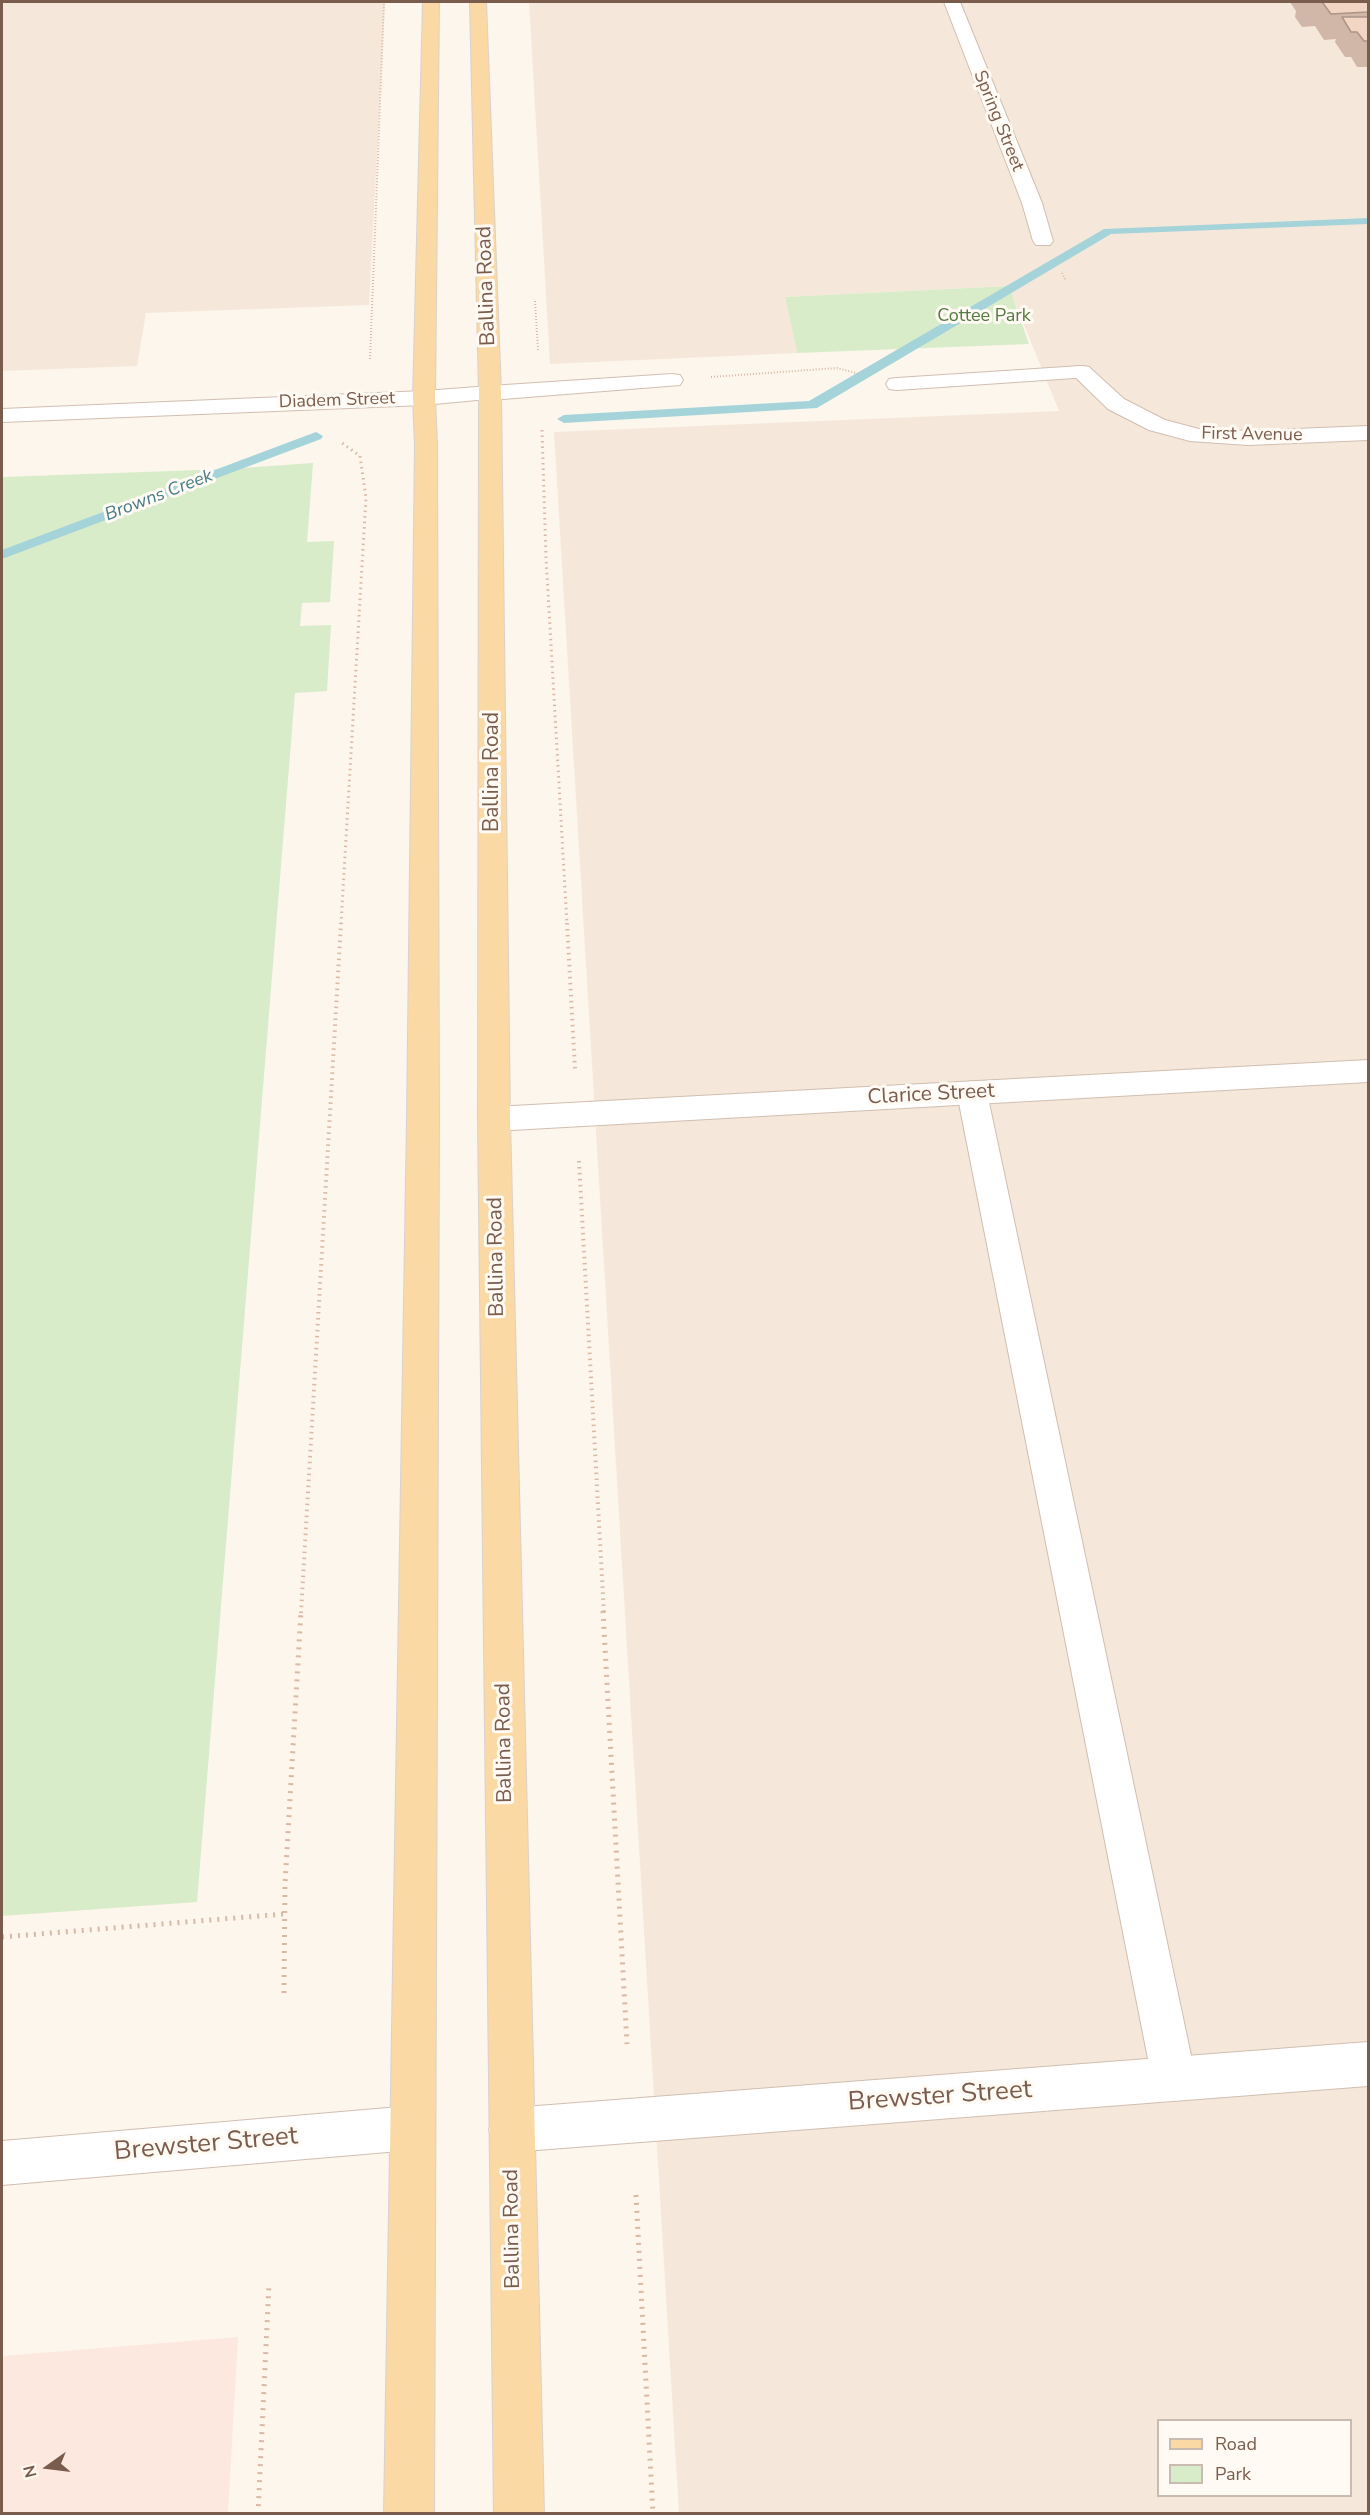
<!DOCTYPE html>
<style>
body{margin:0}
#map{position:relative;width:1370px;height:2515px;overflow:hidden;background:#fdf6ec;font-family:"Nunito Sans",sans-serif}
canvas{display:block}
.frame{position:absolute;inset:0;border:3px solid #7a5c4d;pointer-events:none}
.legend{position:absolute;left:1157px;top:2419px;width:195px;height:78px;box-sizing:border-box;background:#fffaf3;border:2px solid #cabbb1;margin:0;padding:8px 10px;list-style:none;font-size:18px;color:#7a5c4d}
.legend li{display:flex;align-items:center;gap:12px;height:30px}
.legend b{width:30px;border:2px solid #cabbb1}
.north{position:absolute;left:18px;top:2437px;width:60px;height:60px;-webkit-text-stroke:4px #fffaf3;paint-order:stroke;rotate:256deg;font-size:16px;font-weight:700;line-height:24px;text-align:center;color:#7a5c4d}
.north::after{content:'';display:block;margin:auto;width:21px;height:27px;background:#7a5c4d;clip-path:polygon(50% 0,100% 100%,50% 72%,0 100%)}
</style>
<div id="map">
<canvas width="1370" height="2515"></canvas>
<div class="frame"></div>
<ul class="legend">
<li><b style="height:8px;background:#fbd9a5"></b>Road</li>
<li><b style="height:16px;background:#d8ecc9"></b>Park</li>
</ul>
<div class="north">N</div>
</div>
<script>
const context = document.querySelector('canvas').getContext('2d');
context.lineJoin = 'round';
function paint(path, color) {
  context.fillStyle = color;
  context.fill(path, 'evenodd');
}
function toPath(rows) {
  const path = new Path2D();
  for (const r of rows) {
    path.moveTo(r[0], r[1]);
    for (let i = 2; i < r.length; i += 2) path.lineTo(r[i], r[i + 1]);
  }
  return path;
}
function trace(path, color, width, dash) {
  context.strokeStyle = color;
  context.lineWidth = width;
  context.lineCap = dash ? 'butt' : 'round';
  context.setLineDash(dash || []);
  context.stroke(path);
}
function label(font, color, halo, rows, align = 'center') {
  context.font = font + ' "Nunito Sans",sans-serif';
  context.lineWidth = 6;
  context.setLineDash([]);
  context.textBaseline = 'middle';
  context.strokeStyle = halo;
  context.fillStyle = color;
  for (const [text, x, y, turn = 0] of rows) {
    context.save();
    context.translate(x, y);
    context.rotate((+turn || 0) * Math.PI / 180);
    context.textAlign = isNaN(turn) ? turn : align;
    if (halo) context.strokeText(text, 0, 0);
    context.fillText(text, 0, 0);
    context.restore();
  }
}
paint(toPath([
 [2,2,385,2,369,305,146,313,137,366,2,371],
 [529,2,1368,2,1368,2513,679,2513,554,432,1059,411,1008,286,785,297,797,353,550,364],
 [1158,2420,1350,2420,1350,2496,1158,2496]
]), '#f5e8da');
paint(toPath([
 [238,2337,228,2513,2,2513,2,2356]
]), '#fde8e0');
paint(toPath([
 [1009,286,1029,344,797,353,785,297],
 [313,463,307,542,334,541,330,602,302,603,300,626,331,625,327,691,295,693,197,1902,2,1916,2,477,228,469]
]), '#d8ecc9');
paint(toPath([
 [1368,218,1368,224,1111,234,817,408,564,423,557,419,564,415,809,401,1104,229,1368,218],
 [316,432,323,436,321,439,2,559,2,550,316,432]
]), '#a5d3da');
const service = toPath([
 [1081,366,1089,367,1092,372,1089,377,897,390,889,389,886,384,889,379,897,378,1081,366],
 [972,1081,983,1085,987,1093,1196,2079,1189,2094,1174,2101,1159,2094,1152,2079,957,1093,961,1085,972,1081]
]);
const minor = toPath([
 [944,2,960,2,1042,203,1053,241,1050,245,1036,245,1033,241,1022,203,944,2],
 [1081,366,1089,367,1124,399,1165,420,1199,429,1248,431,1368,426,1368,440,1248,445,1190,441,1149,430,1108,409,1070,372,1073,367,1081,366],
 [672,374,680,375,683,380,680,385,490,400,482,398,479,393,482,388,490,386,672,374],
 [1368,1060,1368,1082,494,1131,483,1127,478,1119,483,1111,494,1107,1368,1060],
 [1368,2042,1368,2086,511,2152,495,2146,489,2130,495,2114,511,2108,1368,2042]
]);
const tertiary = toPath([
 [490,386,498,388,501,393,498,398,424,405,2,422,2,409,424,391,490,386],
 [411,2106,427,2112,433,2128,427,2144,411,2150,2,2185,2,2141,411,2106]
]);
const primary = toPath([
 [423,2,439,2,435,398,437,445,439,1119,434,2514,384,2514,407,1119,415,445,413,398,423,2],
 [470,2,486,2,501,393,510,1119,544,2514,494,2514,478,1119,479,393,470,2]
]);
trace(service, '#d1beb0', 2);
trace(minor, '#d1beb0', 2);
trace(tertiary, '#d1beb0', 2);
trace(primary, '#dad1cd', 2);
trace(toPath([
 [1062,273,1066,281],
 [535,301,538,350],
 [370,359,384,2],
 [711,377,837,368,859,374]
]), '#d9b8a5', 2, [1, 2]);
trace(toPath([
 [542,430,546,557,567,924],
 [341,924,366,498,360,456,342,443]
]), '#d9b8a5', 3, [1.5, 4]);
trace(toPath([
 [567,923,575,1069],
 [579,1161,604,1613],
 [301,1613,341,923]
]), '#d9b8a5', 4, [1.5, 4.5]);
trace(toPath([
 [603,1611,627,2044],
 [2,1937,284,1914],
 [284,1993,285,1884,301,1611],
 [636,2195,653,2514],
 [258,2514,269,2284]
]), '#d9b8a5', 5, [2, 6]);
paint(service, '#fff');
paint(minor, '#fff');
paint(tertiary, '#fff');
paint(primary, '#fbd9a5');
paint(toPath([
 [1290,2,1368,2,1368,67,1357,67,1351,57,1345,57,1335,42,1336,39,1324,40,1315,26,1302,27,1295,17,1296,11]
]), '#d1b7a8');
const building = toPath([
 [1322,2,1368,2,1368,12,1331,14,1322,2],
 [1342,17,1368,17,1368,41,1364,41,1357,32,1351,32,1342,17]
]);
paint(building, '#f3d5c3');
trace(building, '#aa9588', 1.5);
label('18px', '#7a5c4d', '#fffaf3', [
 ["Spring Street",998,121,68],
 ["Diadem Street",337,401,-2],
 ["First Avenue",1252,435,1]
]);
label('18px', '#537a41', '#fffaf3', [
 ["Cottee Park",984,317]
]);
label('italic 18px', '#437c86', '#fffaf3', [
 ["Browns Creek",159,496,-21]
]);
label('21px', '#7a5c4d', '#fffaf3', [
 ["Ballina Road",487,286,-92],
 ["Ballina Road",493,772,-90],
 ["Clarice Street",931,1095,-3],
 ["Ballina Road",497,1257,-91],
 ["Ballina Road",505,1743,-91],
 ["Ballina Road",513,2229,-91]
]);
label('26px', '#7a5c4d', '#fffaf3', [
 ["Brewster Street",940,2097,-4],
 ["Brewster Street",206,2145,-5]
]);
</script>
